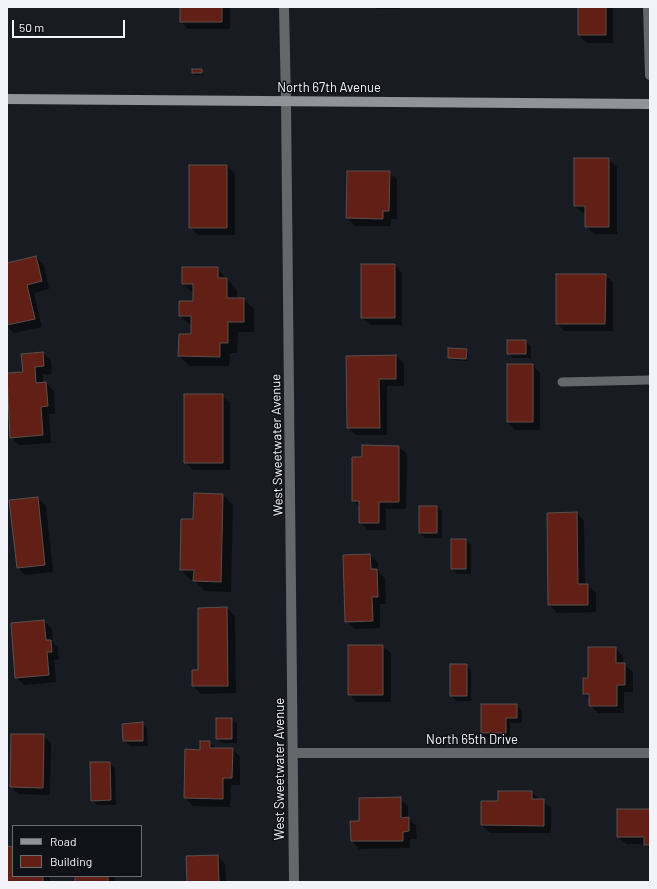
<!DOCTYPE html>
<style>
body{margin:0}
#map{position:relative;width:657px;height:889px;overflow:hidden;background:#181b21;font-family:Barlow,sans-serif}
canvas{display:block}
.frame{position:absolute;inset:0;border:8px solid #f2f4f9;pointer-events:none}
.legend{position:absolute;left:12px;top:825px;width:130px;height:52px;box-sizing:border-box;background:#101218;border:1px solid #6a6c72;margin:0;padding:5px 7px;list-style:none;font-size:12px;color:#f2f4f9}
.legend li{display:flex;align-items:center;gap:8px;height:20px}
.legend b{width:20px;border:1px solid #6a6c72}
.scale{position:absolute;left:12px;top:20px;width:113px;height:18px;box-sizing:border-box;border:2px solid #f2f4f9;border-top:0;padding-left:5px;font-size:12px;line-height:14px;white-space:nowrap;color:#f2f4f9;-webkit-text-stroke:3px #101218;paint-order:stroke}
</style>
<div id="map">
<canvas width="657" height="889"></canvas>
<div class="frame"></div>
<ul class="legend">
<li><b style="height:5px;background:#909398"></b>Road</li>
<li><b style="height:11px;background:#621f16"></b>Building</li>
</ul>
<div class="scale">50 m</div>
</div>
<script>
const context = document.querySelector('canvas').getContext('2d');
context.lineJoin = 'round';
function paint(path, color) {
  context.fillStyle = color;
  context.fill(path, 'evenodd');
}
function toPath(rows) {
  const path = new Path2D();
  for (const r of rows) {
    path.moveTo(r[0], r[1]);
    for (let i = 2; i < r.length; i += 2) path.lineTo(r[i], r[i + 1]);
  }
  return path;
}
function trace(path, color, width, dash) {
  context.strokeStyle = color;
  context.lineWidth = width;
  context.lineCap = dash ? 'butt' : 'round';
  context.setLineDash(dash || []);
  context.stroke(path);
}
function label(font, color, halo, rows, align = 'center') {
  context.font = font + ' Barlow,sans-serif';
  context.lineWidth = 3;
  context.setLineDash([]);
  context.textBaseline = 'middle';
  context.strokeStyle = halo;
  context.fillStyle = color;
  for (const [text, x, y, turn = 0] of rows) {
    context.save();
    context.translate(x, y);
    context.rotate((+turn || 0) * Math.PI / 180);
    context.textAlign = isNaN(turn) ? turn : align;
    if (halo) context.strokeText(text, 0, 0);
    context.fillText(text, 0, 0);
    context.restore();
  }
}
paint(toPath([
 [7,7,8,7,8,28,7,28],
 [181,7,230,7,230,29,188,29,181,21],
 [375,7,400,7,400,9,377,9],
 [579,7,613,7,613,43,587,43,579,35],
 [201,70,204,75,195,75,193,73],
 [609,159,617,167,617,234,594,234,586,226,586,213,583,213,575,206],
 [227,166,235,174,235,235,198,235,190,227],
 [389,172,397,180,397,219,391,219,391,226,355,226,347,218],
 [36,257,44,265,49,289,34,293,42,327,14,333,7,326,7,264],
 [395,265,402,273,402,325,370,325,362,318],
 [217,268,237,290,237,299,244,299,254,309,254,332,238,332,237,353,230,353,229,366,190,366,179,356,192,335,192,326,180,316,194,302,194,294,183,284],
 [605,275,613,282,613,331,565,331,557,324],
 [525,341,531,346,531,358,513,358,508,353],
 [449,349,466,350,468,352,468,358,450,357,450,358],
 [43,353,51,361,52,374,43,374,43,383,46,383,54,391,55,414,49,414,51,443,19,445,11,437,7,374,24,373],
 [396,356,404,364,404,386,387,386,387,435,356,435,348,428,347,357],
 [451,359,468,360,468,361,451,360],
 [532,365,540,373,540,430,515,430,508,422],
 [222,395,230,402,230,470,193,470,185,462],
 [399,447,407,454,406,509,386,509,386,530,368,530,360,522,360,508,353,500,363,458],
 [223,495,233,505,231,592,205,591,194,580,191,580,181,570,194,520],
 [38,498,46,506,53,572,25,575,18,568],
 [437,507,442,512,442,538,425,538,420,533],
 [577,513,584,521,585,585,588,585,596,593,596,612,557,613,549,605],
 [466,540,471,545,471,574,457,574,452,569],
 [370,555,378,563,378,571,385,578,386,604,380,604,380,628,354,629,346,621,344,556],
 [227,608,235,616,236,693,201,694,193,686],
 [44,621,52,629,53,643,58,648,59,659,54,660,56,682,24,685,16,677],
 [349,646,383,646,391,653,391,702,356,702,349,694],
 [615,648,623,656,623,664,633,672,633,692,624,692,624,713,598,713,590,705,590,700,584,694,589,679],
 [466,665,471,670,471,701,456,701,451,695],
 [516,705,522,710,522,723,510,723,510,738,487,738,482,733],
 [232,719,237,724,237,743,222,743,217,738],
 [142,723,147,729,148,746,130,746,124,741],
 [43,735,51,743,50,795,19,794,11,787],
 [210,742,216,749,233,749,240,757,240,785,231,785,230,807,193,806,185,798,201,751],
 [110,763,115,768,116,805,97,805,92,800],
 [531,792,551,808,551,833,490,833,482,825,482,802,499,802],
 [400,798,408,806,408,818,416,826,417,839,410,839,410,848,359,849,352,841,360,822],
 [650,810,650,850,645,844,626,844,618,836],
 [13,848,13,876,50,876,50,882,8,882],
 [218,856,225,864,226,882,188,882],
 [76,876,115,876,115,882,76,882]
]), '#0007');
const building = toPath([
 [180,7,222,7,222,22,180,22,180,7],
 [578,7,606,7,606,35,578,35,578,7],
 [192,69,202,69,202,73,192,73,192,69],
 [574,158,609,158,609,227,585,227,585,206,574,206,574,158],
 [189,165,227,165,227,228,189,228,189,165],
 [347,171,390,171,389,211,383,211,383,219,346,218,347,171],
 [36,256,42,281,27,285,35,319,7,325,7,263,36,256],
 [361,264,395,264,395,318,361,318,361,264],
 [182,267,218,267,218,278,227,278,227,298,244,298,244,322,228,322,228,343,220,343,220,357,178,356,179,334,191,334,191,316,179,316,179,301,193,301,193,284,182,284,182,267],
 [556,274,606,274,605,324,556,324,556,274],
 [507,340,526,340,526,354,507,354,507,340],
 [448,348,467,349,466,359,448,358,448,348],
 [43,352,44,366,35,367,36,383,46,382,48,406,41,407,43,435,10,438,7,373,23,372,21,354,43,352],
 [396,355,396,379,379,379,380,428,347,428,346,356,396,355],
 [507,364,533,364,533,422,507,422,507,364],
 [184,394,223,394,223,463,184,463,184,394],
 [362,445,399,446,399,502,379,502,379,523,359,523,359,501,352,501,352,457,362,457,362,445],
 [194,493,223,494,221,582,193,581,194,570,180,570,181,519,193,519,194,493],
 [38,497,45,565,17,568,9,500,38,497],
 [419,506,437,506,437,533,419,533,419,506],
 [577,512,578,584,588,584,588,605,548,605,547,513,577,512],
 [451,539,466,539,466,569,451,569,451,539],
 [370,554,371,569,377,569,378,597,372,597,373,621,345,622,343,555,370,554],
 [227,607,228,686,192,686,192,670,198,670,198,608,227,607],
 [44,620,46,640,51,640,52,652,47,652,49,675,15,678,11,623,44,620],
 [348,645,383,645,383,695,348,695,348,645],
 [588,647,616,647,616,663,625,663,625,685,617,685,617,706,589,706,589,694,583,694,583,678,588,678,588,647],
 [450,664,467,664,467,696,450,696,450,664],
 [481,704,517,704,517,718,506,718,506,733,481,733,481,704],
 [216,718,232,718,232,739,216,739,216,718],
 [143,722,143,741,123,741,122,724,143,722],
 [11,734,44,734,43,788,10,787,11,734],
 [200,741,210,741,210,748,233,748,232,778,223,778,223,799,184,798,185,749,200,750,200,741],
 [90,762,110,762,111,800,91,801,90,762],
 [498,791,532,791,532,799,544,799,544,826,481,825,481,801,498,801,498,791],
 [401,797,401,818,409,817,409,831,403,832,403,841,351,841,350,821,359,821,359,798,401,797],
 [617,809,650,809,650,845,644,845,644,837,617,837,617,809],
 [7,846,13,847,13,876,43,876,43,882,7,882,7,846],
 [218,855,219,882,187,882,186,856,218,855],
 [75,876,108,876,108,882,75,882,75,876]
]);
paint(building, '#621f16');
trace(building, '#59504e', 1);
trace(toPath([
 [562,382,650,380]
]), '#65676a', 9);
trace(toPath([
 [284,7,286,101],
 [648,7,650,75],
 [294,753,650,753]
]), '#65676a', 10);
trace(toPath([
 [286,101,294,882]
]), '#65676a', 10);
trace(toPath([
 [7,99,650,104]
]), '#909398', 10);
label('13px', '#f2f4f9', '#101218', [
 ["North 67th Avenue",329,88],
 ["West Sweetwater Avenue",277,445,-91],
 ["North 65th Drive",472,740],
 ["West Sweetwater Avenue",280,769,-90]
]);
</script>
